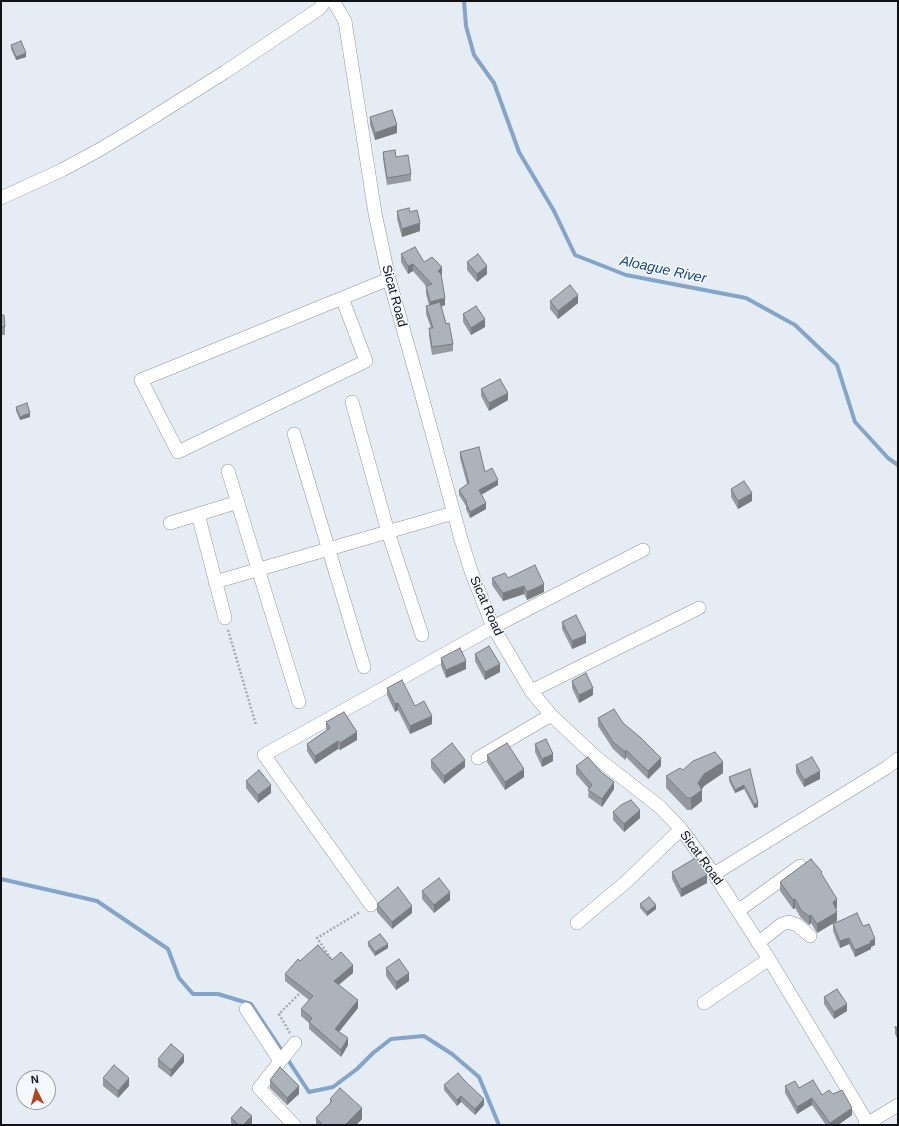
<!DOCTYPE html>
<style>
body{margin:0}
#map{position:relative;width:899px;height:1126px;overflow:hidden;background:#e6ecf4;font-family:Helvetica,sans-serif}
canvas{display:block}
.frame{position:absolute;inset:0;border:2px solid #101215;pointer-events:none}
.north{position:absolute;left:16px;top:1070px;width:40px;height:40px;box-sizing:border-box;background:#f5f9fe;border:1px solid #999da1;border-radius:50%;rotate:354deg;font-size:11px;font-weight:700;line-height:16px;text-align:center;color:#101215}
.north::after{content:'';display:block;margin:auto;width:14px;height:18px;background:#af4723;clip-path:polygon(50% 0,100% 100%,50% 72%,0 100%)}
</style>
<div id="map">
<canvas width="899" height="1126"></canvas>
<div class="frame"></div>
<div class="north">N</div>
</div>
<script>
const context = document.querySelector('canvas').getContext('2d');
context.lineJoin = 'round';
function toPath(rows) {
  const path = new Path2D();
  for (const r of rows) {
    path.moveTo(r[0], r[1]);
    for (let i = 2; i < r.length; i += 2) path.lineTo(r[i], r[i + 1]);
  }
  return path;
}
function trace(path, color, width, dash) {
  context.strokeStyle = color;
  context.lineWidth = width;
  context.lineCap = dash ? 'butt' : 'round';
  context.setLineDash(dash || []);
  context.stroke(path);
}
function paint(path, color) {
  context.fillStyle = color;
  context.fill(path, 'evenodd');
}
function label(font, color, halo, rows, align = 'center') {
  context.font = font + ' Helvetica,sans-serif';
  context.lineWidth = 3;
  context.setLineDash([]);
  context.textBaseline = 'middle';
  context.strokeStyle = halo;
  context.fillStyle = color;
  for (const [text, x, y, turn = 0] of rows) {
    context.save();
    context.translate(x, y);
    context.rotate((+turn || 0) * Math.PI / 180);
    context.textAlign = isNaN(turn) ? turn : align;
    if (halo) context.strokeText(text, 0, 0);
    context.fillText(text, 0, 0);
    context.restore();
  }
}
trace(toPath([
 [464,1,466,26,474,55,494,83,519,152,554,211,575,255,626,275,746,298,795,325,837,365,855,422,888,458,898,465],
 [1,879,97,901,168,949,179,978,193,994,218,994,251,1004,283,1052],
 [288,1060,309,1092,333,1087,357,1069,373,1053,391,1039,424,1036,452,1054,479,1077,499,1125]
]), '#84a4c8', 4);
const minor = toPath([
 [333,1,345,21,375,213,389,279,415,371,461,539,471,571,493,627,531,691,551,715,597,758,660,807,681,829,714,874,769,959,869,1125],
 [1,198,62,170,99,150,144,123,225,72,319,9,325,1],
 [342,298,366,361,178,452,141,380,389,279],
 [352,402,388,532,422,635],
 [294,434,364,667],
 [228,471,299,702],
 [198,514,225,618],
 [170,523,238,502],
 [215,582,453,513],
 [531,691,699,608],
 [478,758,551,715],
 [714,874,886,768,898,759],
 [371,905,264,755,493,627,643,550],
 [738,911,800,866],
 [577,923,626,882,681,829],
 [758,943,782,924,789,922,797,925,810,936],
 [704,1003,769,959],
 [246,1009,280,1061],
 [294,1125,259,1088,295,1043],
 [865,1125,898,1105]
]);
trace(minor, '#90969d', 14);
trace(toPath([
 [228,630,256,725],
 [331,962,332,960,317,938,360,912],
 [290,1033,279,1014,302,991]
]), '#a5aab1', 2.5, [2, 2]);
trace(minor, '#fff', 13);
paint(toPath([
 [11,45,26,57,16,60,11,49],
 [370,117,397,133,375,140,370,125],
 [383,152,396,157,411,174,411,181,387,185,383,159],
 [397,211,410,212,420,231,402,237,397,219],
 [401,254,424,262,442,274,441,275,445,305,441,307,453,344,453,351,432,355,429,336,429,328,431,328,426,314,426,306,429,305,426,294,426,286,413,271,408,274,401,262],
 [467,262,487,274,477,282,467,270],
 [550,301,578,303,558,319,550,309],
 [463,314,485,327,471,335,463,322],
 [1,315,5,327,5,335,1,335],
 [481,389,508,400,489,411,481,396],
 [16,407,30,417,20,420,16,411],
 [460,452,485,472,498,485,481,495,486,509,470,518,466,509,466,506,459,495,459,490,467,484,460,458],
 [731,489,752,501,738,509,731,497],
 [492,578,508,578,544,592,527,600,524,594,503,601,492,585],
 [562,622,586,643,572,649,562,629],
 [475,654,500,672,485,680,475,661],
 [441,658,466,669,446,678,441,666],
 [572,681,593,695,579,703,572,688],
 [387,688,415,706,432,724,410,734,398,710,395,712,387,695],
 [598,718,623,723,661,766,648,779,626,757,625,760,613,749,598,726],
 [326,722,357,740,340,750,338,749,315,764,307,751,307,744,327,730,326,729],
 [535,744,553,761,542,767,535,752],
 [487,755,524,777,505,790,487,762],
 [431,760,465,767,444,784,431,768],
 [796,765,820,779,804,787,796,773],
 [576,766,614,789,602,807,588,797,589,789,576,774],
 [750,769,758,807,754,808,744,789,735,793,729,781,729,777],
 [683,770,723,773,704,786,702,789,702,801,691,810,687,810,666,788,666,776],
 [246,781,271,793,258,803,246,788],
 [613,812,640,818,624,832,613,820],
 [672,872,707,883,681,897,672,879],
 [822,875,837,908,835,909,837,921,817,933,811,923,809,925,801,918,795,908,793,909,780,891,780,882],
 [422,891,450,900,434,913,422,899],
 [377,904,412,913,392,929,377,912],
 [640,904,656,909,647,916,640,908],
 [833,924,863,926,875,945,871,947,871,949,855,957,849,944,840,948,833,931],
 [368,942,388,948,375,956,368,946],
 [332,960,353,973,339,985,358,1008,338,1032,348,1045,341,1057,309,1029,309,1023,301,1016,301,1009,309,1000,285,981,285,974,300,961],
 [386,968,409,981,396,990,386,976],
 [824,997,847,1011,834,1019,824,1004],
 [895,1027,898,1027,898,1040,895,1034],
 [158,1059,184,1062,171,1077,158,1067],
 [103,1078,129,1086,118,1098,103,1086],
 [270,1080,299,1094,287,1105,270,1088],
 [444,1085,484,1105,475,1115,461,1102,457,1106,444,1090],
 [785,1086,799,1088,822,1095,852,1115,838,1125,826,1125,812,1105,797,1114,785,1093],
 [330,1099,362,1119,356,1125,316,1125,316,1118,330,1104],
 [231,1118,252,1123,250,1125,231,1125]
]), '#959aa0');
paint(toPath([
 [26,53,26,57,16,60,16,57],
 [397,125,397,133,375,140,375,133],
 [420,223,420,231,402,237,402,229],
 [413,264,413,271,408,274,408,266],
 [487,266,487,274,477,282,477,274],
 [442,267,442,274,438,278,438,271],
 [578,295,578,303,558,319,558,311],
 [445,298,445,305,430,310,430,302],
 [485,319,485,327,471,335,471,328],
 [508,393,508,400,489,411,489,403],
 [30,413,30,417,20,420,20,417],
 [498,480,498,485,479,496,479,490],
 [752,493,752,501,738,509,738,501],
 [486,503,486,509,470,518,470,512],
 [544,584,544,592,527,600,527,592],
 [524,586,524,594,503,601,503,593],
 [586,635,586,643,572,649,572,641],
 [466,661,466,669,446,678,446,670],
 [500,664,500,672,485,680,485,672],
 [593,688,593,695,579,703,579,695],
 [398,703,398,710,395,712,395,704],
 [432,716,432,724,410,734,410,726],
 [357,732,357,740,340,750,340,743],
 [338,741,338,749,315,764,315,756],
 [626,750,626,757,625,760,625,752],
 [553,754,553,761,542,767,542,759],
 [661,758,661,766,648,779,648,771],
 [465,760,465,767,444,784,444,776],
 [723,762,723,773,704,786,700,792,702,790,702,801,691,810,691,798,698,783,704,774],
 [524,769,524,777,505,790,505,782],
 [820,771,820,779,804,787,804,780],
 [614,782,614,789,602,807,602,799],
 [271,785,271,793,258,803,258,795],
 [744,785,744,789,735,793,735,790],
 [758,803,758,807,754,808,754,804],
 [640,810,640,818,624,832,624,824],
 [707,875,707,883,681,897,681,889],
 [450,892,450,900,434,913,434,905],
 [795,899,795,908,793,909,793,900],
 [837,899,837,908,833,910,833,902],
 [656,905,656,909,647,916,647,912],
 [412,906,412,913,392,929,392,922],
 [837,912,837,921,817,933,817,924],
 [811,915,811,923,809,925,809,916],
 [849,938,849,944,840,948,840,941],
 [875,939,875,945,871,947,871,949,855,957,855,950,870,941],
 [388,944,388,948,375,956,375,952],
 [353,965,353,973,334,988,334,981],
 [409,973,409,981,396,990,396,982],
 [358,1000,358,1008,335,1037,335,1029],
 [847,1004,847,1011,834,1019,834,1012],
 [348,1038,348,1045,341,1057,341,1050],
 [184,1055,184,1062,171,1077,171,1070],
 [129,1078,129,1086,118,1098,118,1091],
 [299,1086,299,1094,287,1105,287,1098],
 [461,1096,461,1102,457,1106,457,1100],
 [812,1098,812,1105,797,1114,797,1107],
 [484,1099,484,1105,475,1115,475,1109],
 [362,1108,362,1119,356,1125,345,1125],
 [852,1108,852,1115,838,1125,830,1125,830,1123],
 [252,1116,252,1123,250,1125,243,1125]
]), '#797d82');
const building = toPath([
 [21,41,26,53,16,57,11,45,21,41],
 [392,110,397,125,375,133,370,117,392,110],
 [395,150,396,157,408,155,411,174,387,178,383,152,395,150],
 [409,208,410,212,417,210,420,223,402,229,397,211,409,208],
 [415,247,424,262,432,257,442,267,438,271,441,274,445,298,430,302,426,286,432,284,413,264,408,266,401,254,415,247],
 [478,254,487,266,477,274,467,262,478,254],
 [570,285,578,295,558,311,550,301,570,285],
 [440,302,446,324,449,323,453,344,432,347,429,328,433,328,426,306,440,302],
 [476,306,485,319,471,328,463,314,476,306],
 [1,315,4,315,5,327,1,327,1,315],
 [500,379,508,393,489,403,481,389,500,379],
 [27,403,30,413,20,417,16,407,27,403],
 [479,447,485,472,492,468,498,480,479,490,486,503,470,512,466,503,467,502,459,490,469,483,460,452,479,447],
 [744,481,752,493,738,501,731,489,744,481],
 [535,565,544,584,527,592,524,586,503,593,492,578,505,573,508,578,535,565],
 [576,615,586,635,572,641,562,622,576,615],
 [489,646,500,664,485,672,475,654,489,646],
 [460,648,466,661,446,670,441,658,460,648],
 [586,673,593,688,579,695,572,681,586,673],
 [402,680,415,706,424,701,432,716,410,726,398,703,395,704,387,688,402,680],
 [614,709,623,723,640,737,661,758,648,771,626,750,625,752,613,742,598,718,614,709],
 [344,712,357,732,340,743,338,741,315,756,307,744,330,728,326,722,344,712],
 [546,739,553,754,542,759,535,744,546,739],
 [452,743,465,760,444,776,431,760,452,743],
 [507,743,524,769,505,782,487,755,507,743],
 [715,752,723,762,704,774,698,783,702,790,691,798,687,798,666,776,680,768,683,770,693,761,715,752],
 [588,757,601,772,614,782,602,799,588,790,592,785,576,766,588,757],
 [812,757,820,771,804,780,796,765,812,757],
 [750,769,758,803,754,804,744,785,735,790,729,777,750,769],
 [259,770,271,785,258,795,246,781,259,770],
 [631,800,640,810,624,824,613,812,621,805,631,800],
 [697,857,707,875,681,889,672,872,697,857],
 [811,859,822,872,821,873,837,899,833,902,837,912,817,924,811,915,809,916,801,910,795,899,793,900,780,882,811,859],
 [439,878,450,892,434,905,422,891,439,878],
 [398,887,412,906,392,922,377,904,398,887],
 [649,897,656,905,647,912,640,904,649,897],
 [857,913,863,926,869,924,875,939,870,941,871,943,855,950,849,938,840,941,833,924,857,913],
 [380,934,388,944,375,952,368,942,380,934],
 [318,945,332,960,341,952,353,965,334,981,358,1000,335,1029,348,1038,341,1050,309,1022,312,1018,301,1009,313,996,285,974,298,959,300,961,318,945],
 [399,959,409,973,396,982,386,968,399,959],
 [837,989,847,1004,834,1012,824,997,837,989],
 [895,1027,898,1027,898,1032,895,1027],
 [171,1044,184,1055,171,1070,158,1059,171,1044],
 [114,1065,129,1078,118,1091,103,1078,114,1065],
 [280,1067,299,1086,287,1098,270,1080,280,1067],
 [458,1073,465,1081,484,1099,475,1109,461,1096,457,1100,444,1085,458,1073],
 [813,1080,822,1095,829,1090,833,1094,842,1090,852,1108,830,1123,812,1098,797,1107,785,1086,795,1081,799,1088,813,1080],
 [340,1088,362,1108,345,1125,323,1125,316,1118,332,1101,330,1099,340,1088],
 [241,1107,252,1116,243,1125,239,1125,231,1118,241,1107]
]);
paint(building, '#adb3ba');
trace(building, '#797d82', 1);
label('13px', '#101215', '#f5f9fe', [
 ["Sicat Road",394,296,75],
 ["Sicat Road",486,606,66],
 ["Sicat Road",701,858,54]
]);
label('italic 14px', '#184675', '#f5f9fe', [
 ["Aloague River",663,270,12]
]);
</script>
